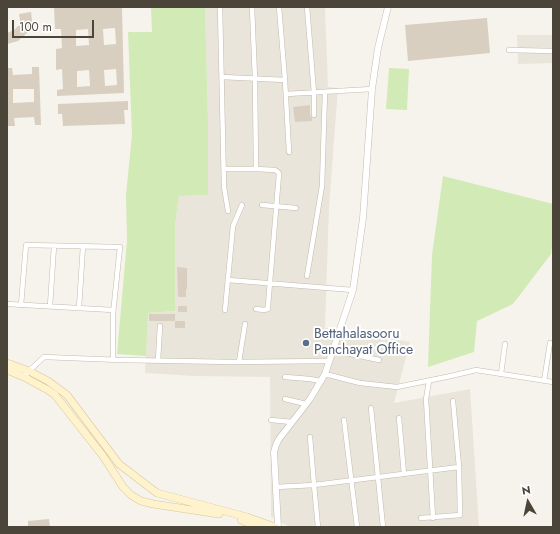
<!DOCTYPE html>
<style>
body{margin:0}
#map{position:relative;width:560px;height:534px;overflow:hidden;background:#f6f3ec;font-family:Jost,sans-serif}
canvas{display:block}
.frame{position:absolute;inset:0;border:8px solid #4b4439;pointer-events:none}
.north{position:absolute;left:508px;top:482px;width:40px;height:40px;-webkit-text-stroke:3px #fff;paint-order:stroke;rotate:351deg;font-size:11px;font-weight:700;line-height:16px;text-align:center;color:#4b4439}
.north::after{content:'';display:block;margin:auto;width:14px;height:18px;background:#4b4439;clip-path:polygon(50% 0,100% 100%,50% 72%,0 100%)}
.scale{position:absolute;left:12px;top:20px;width:82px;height:18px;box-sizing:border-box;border:2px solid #4b4439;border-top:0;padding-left:5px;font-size:12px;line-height:14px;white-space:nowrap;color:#4b4439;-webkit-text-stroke:3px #fff;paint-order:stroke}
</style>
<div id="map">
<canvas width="560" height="534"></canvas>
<div class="frame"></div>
<div class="north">N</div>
<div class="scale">100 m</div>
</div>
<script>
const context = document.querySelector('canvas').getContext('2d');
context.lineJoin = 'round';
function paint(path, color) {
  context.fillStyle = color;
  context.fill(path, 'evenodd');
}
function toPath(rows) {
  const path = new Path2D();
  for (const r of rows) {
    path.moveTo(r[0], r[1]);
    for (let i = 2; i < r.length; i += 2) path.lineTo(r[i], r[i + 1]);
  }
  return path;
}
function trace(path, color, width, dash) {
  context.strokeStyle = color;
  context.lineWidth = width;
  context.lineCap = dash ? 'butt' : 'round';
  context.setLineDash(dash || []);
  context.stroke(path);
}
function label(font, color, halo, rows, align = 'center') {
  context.font = font + ' Jost,sans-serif';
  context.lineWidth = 4;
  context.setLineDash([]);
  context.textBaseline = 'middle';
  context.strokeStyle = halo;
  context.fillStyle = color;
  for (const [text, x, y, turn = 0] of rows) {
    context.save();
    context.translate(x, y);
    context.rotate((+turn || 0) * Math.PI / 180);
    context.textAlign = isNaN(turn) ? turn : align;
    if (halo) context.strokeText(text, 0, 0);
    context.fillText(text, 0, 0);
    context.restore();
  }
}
paint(toPath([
 [205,7,325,7,328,87,338,88,329,207,325,328,332,328,410,342,394,403,470,389,479,527,290,527,271,517,270,377,194,376,145,373,148,313,174,311,175,226,179,196,208,195,208,120],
 [517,35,553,35,553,63,518,64]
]), '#eae5da');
paint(toPath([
 [151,7,205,7,208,120,208,195,179,196,175,226,175,311,148,313,146,356,117,354,127,241,126,195,132,135,128,32,152,32],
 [389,68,409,69,407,110,386,109],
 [443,176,553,204,553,239,551,254,513,304,477,321,474,352,428,367,432,255]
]), '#d2eab5');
paint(toPath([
 [54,7,122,7,124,93,57,96,57,90,63,89,62,69,56,70,56,49,62,48,61,29,55,29],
 [115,28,116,44,104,45,103,29],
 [88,29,89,45,76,46,76,30],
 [116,69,117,85,105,86,104,70],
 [89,70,90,86,77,87,77,71],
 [31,12,32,20,28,32,18,41,7,44,7,33,14,30,18,26,20,20,19,14],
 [487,18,490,53,408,61,405,25],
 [32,67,39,67,41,125,35,125,34,117,14,118,15,126,8,126,7,68,12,68,13,75,32,74],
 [13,89,34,89,34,102,13,103],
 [128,101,128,110,124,110,125,124,63,126,62,114,58,114,58,104],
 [310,105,310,115,312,118,312,121,295,122,293,107],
 [177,267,187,268,187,289,186,289,186,297,178,297],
 [178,306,187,306,187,312,178,312],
 [149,314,175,314,175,321,149,321],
 [175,321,185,321,185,328,175,328],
 [49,519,50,527,28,527,28,521]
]), '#d8cfc1');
const minor = toPath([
 [220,7,224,187,228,211],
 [279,7,285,80,289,152],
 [307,7,314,93,314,115],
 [509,50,553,51],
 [222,77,285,80],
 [286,94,372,89],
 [225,169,256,169,255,79,252,7],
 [262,205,296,208],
 [307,276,322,186,325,92],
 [228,280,353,290],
 [7,304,113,310],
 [21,305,26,245,120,247,113,314,113,360],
 [50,306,54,246],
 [79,308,83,246],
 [256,309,264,310,268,309,268,306,279,174,278,172,275,170,256,169],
 [225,310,233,226,242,205],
 [332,350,379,360],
 [158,360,160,326],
 [239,362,245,324],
 [325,374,360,383,397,387,451,376,476,370,553,382],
 [501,374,505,344],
 [24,377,29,371,44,357,120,360,233,362,329,361],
 [285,377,310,379,320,381],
 [429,381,426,399,433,518],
 [544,381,550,343],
 [285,399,306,404],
 [371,408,383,527],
 [399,418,404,474],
 [271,420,292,422],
 [344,420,357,527],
 [310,437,314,485,318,527],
 [276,487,314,485,459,467,453,401],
 [421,518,460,515,459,467]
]);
const tertiary = toPath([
 [278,527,274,452,276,445,279,439,310,399,325,374,353,290,363,218,372,89,378,48,388,7]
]);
const secondary = toPath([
 [7,363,29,371,48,381,67,395,119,464,157,493,247,517,275,527],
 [7,370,24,377,48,390,55,395,103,456,123,487,131,495,141,501,153,504,219,514],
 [241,520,259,527]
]);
trace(minor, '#c2bbae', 5.5);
trace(tertiary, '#c2bbae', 7);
trace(secondary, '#d6c79b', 8);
trace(minor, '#fff', 4.5);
trace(tertiary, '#fff', 6);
trace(secondary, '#fff3cd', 7);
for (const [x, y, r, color] of [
 [306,343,4,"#5c6f8a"]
]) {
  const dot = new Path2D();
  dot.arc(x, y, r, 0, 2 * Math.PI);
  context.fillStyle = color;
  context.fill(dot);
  trace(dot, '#fff', 1.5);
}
label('14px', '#4e5e75', '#fff', [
 ["Bettahalasooru",314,335],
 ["Panchayat Office",314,351]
], 'left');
</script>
